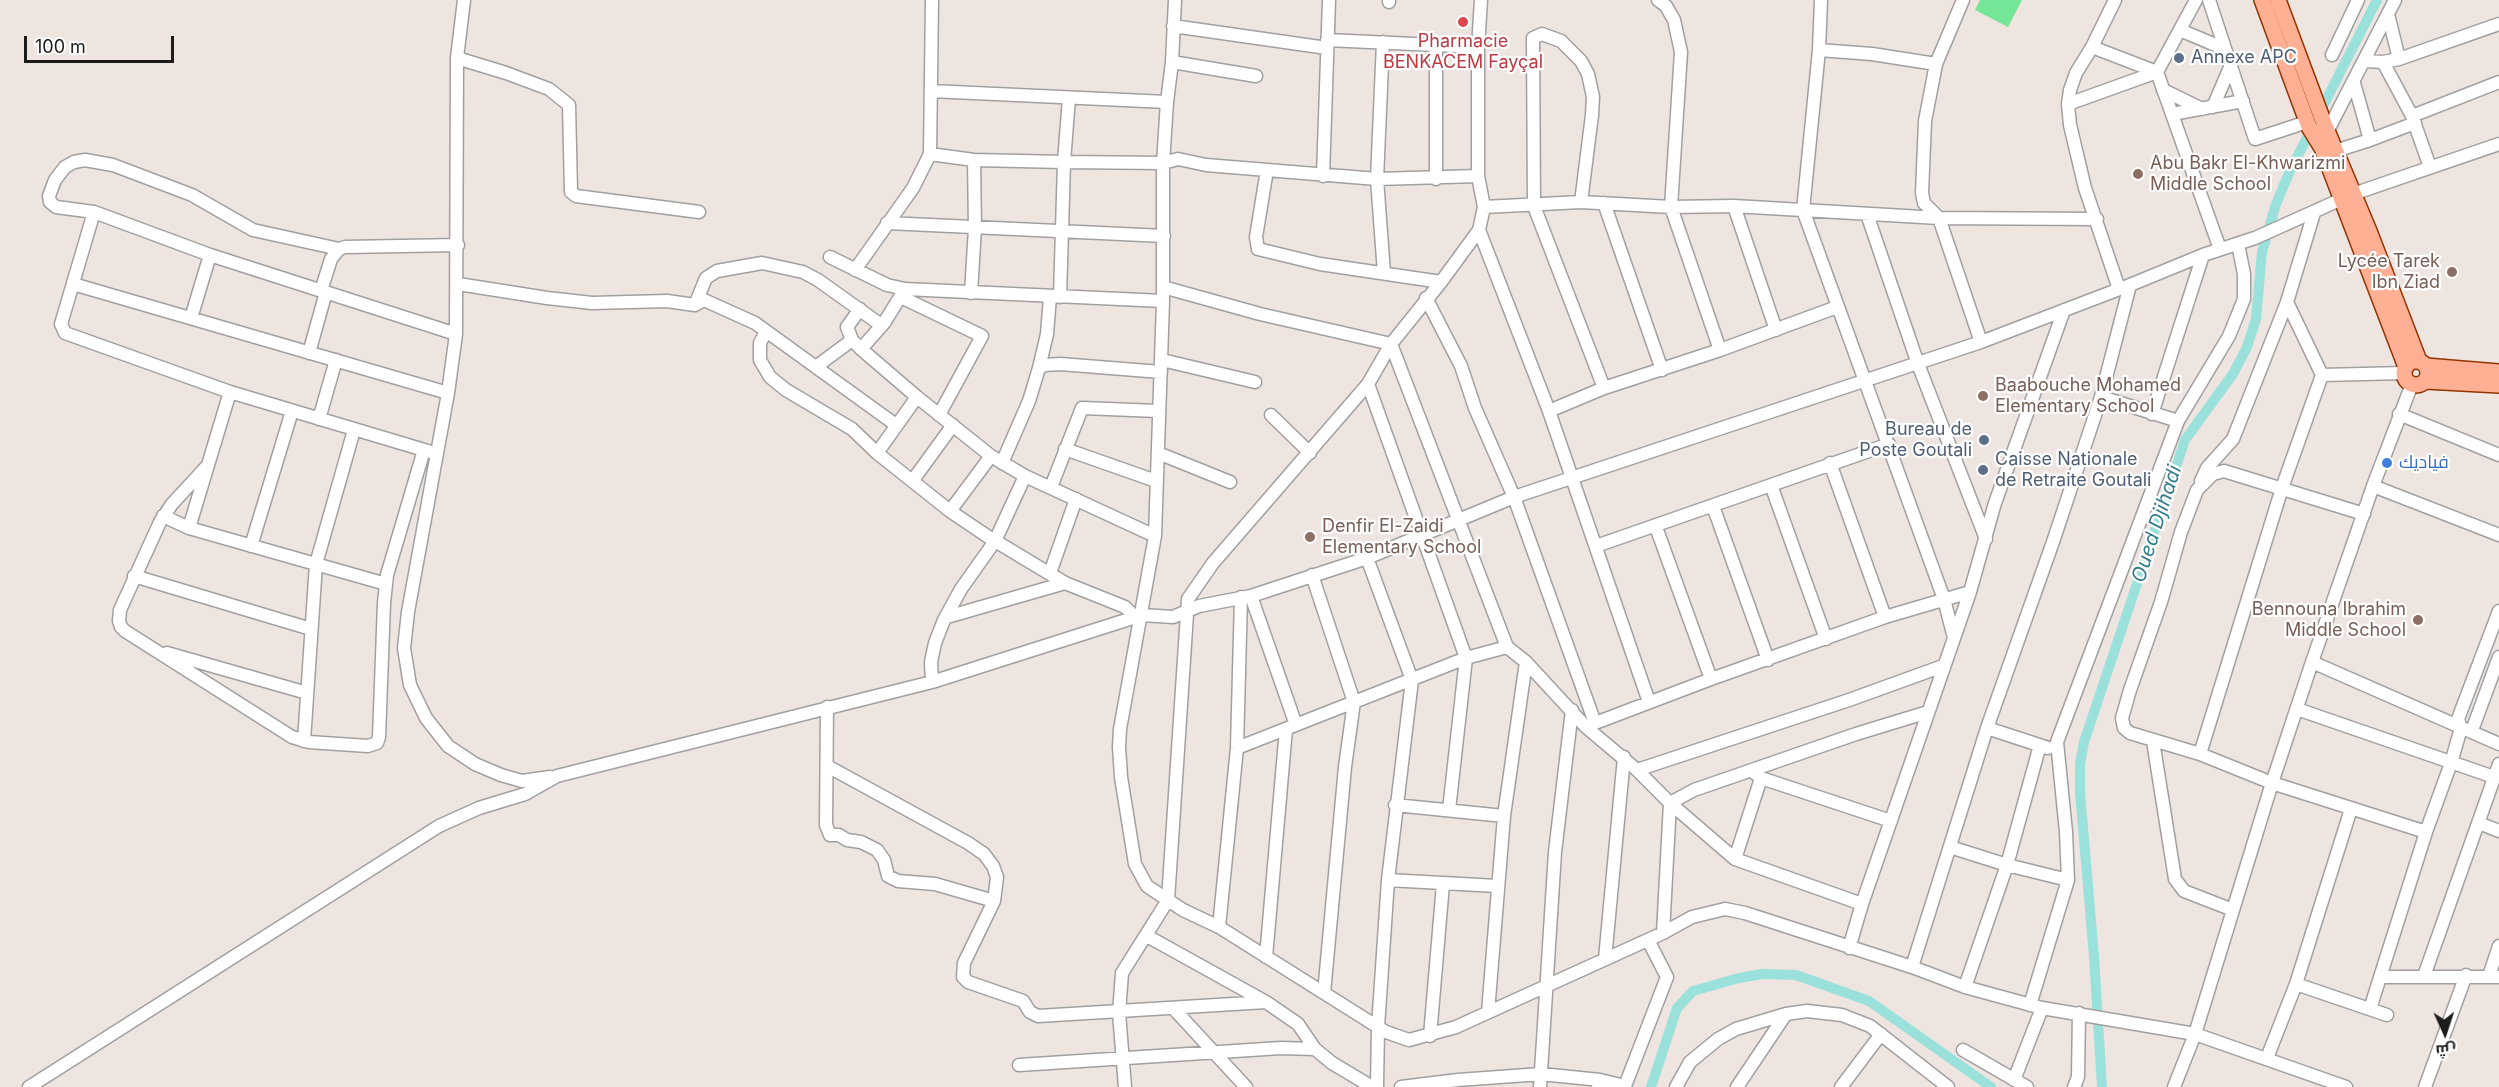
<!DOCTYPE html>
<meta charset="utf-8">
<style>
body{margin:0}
#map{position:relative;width:2499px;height:1087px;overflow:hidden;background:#eee5e0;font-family:Inter,Cairo,sans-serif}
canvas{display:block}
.north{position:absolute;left:2415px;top:1003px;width:60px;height:60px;-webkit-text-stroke:4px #fff;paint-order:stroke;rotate:177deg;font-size:16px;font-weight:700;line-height:24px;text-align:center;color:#1c1c1c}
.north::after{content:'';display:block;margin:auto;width:21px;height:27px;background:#1c1c1c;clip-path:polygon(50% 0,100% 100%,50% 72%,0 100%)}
.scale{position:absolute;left:24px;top:36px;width:150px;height:27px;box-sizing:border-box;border:3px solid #1c1c1c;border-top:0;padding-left:8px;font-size:18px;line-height:21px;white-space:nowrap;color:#1c1c1c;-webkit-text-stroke:4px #fff;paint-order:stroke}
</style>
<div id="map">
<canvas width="2499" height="1087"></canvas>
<div class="north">ش</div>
<div class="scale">100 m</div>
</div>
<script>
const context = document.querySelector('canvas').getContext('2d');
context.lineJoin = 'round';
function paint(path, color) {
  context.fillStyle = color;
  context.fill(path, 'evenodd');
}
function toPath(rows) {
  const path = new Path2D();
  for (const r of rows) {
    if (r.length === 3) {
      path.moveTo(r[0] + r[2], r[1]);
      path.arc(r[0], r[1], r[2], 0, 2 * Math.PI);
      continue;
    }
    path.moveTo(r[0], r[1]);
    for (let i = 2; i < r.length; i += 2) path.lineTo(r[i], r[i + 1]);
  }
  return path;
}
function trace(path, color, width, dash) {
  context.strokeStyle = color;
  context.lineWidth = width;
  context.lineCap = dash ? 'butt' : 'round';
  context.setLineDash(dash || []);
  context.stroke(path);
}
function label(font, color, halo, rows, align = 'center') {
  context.font = font + ' Inter,Cairo,sans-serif';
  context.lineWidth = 4.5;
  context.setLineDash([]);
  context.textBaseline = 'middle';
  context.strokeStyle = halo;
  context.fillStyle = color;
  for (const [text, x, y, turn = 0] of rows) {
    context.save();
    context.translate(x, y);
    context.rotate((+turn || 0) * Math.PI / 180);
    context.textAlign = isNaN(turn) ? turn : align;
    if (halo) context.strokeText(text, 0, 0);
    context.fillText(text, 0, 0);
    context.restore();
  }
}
paint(toPath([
 [1980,0,2022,0,2008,27,1975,10]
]), '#75e697');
trace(toPath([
 [1651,1087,1677,1008,1693,991,1739,978,1762,974,1796,975,1869,1001,1991,1087],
 [2102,1087,2094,956,2080,793,2080,764,2084,742,2185,440,2233,374,2247,347,2256,319,2262,252,2276,204,2289,173,2377,0]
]), '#9be1db', 10);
const minor = toPath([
 [464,0,457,58,456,334,448,393,408,612,404,648,410,685,426,718,448,746,475,764,501,775,522,781,550,777],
 [1175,0,1172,62,1167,102,1163,163,1163,301,1155,536,1120,729,1119,747,1121,777,1135,864,1147,886,1183,910,1219,927,1386,1032,1409,1040,1456,1027,1663,933,1692,917,1725,909,1745,913,1912,967,1965,987,2042,1008,2195,1034,2346,1087],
 [1658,0,1666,6,1674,20,1681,52,1671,207,1720,350],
 [1821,0,1819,50,1803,210,1944,599,1954,638],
 [1963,0,1936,64,1925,121,1922,193,1924,203,1939,218,1981,342],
 [2115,0,2092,47,2076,73,2070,90,2068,104,2070,125,2085,188,2119,289],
 [2209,0,2255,139,2307,122],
 [1389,2,1389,0],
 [2388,14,2399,59],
 [1173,26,1327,48],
 [2180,30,2225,49],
 [1327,40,1478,47],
 [1383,42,1377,179,1384,273],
 [2092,47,2157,72],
 [1819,50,1872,54,1936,64],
 [2332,55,2358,0],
 [457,58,506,73,549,89,569,105,571,192,576,196,699,212],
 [2365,61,2383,62,2399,59,2499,24],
 [1172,62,1256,76],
 [2383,62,2412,116,2430,167],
 [2157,72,2220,249],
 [2354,83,2370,140],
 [2163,90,2202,109],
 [931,91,1167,102],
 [2068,104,2157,72,2196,0],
 [2213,107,2231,65],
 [2172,114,2243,101],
 [2412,116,2499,82],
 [2327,132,2395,0],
 [2335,151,2370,140,2415,123],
 [930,154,974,160,1064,162,1163,163,1178,159,1206,165,1377,179,1478,176],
 [1267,170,1256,237,1258,249,1320,264,1441,282],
 [1323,176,1329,0],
 [1436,179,1436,45],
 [1581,202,1592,115,1593,97,1588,74,1581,61,1561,41,1542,34,1533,38,1534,206,1604,388],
 [1604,203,1662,370],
 [1734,206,1776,330],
 [1484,207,1581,202,1671,207,1734,206,1939,218,2097,219],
 [94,212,61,324,65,333,230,392,431,452],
 [1867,214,1918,364,1986,539],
 [887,223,1164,236],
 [1479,230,1549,411,1649,702],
 [339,249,253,230,192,195,113,165,85,160,74,162,65,167,55,180,49,196,50,202,56,207,94,212,210,255,456,334],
 [830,257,887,285,905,289,1163,301],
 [855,270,913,188,930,154,932,0],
 [73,284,448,393],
 [458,284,547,298,592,303,667,301,695,305,704,300,755,323,896,425],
 [1163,287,1260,314,1391,344,1507,647],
 [905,289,884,323,861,349,917,397,991,456,1025,476,1155,536],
 [321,291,331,259,339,249,345,247,458,245],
 [971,293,975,228,974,160],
 [901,297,982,336,939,415],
 [1060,297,1064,162,1069,98],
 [1426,298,1461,366,1475,408,1514,497,1595,723],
 [2287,302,2322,375,2404,373],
 [695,305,706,278,717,271,762,263,803,272,818,280,881,325],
 [191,318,210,255],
 [766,331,760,343,760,360,770,377,786,390,852,429,877,453,950,511,987,536,1065,583,1125,607,1136,618],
 [852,340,847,327,860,309],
 [309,353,326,292],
 [1162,360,1255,382],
 [817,366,852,340,861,349],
 [1039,368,1045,365,1060,364,1161,372],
 [1368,384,1466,658,1449,810],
 [2101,397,2178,421],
 [1549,411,1604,388,1720,350,1837,307],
 [2152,414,2203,255],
 [2399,414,2499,455],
 [1271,415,1310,453],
 [319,419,336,360],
 [1065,449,1156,481],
 [877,453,917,397],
 [1158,453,1230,482],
 [1002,463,1029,401,1039,368,1047,334,1050,297],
 [1830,463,1885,617],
 [208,465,172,504,160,522,120,610,119,621,121,627,125,631,292,737,309,742,368,746,377,743,379,737,384,603,387,575,424,450],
 [913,480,953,425],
 [2201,481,2207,468,2233,439,2287,302,2314,213],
 [1771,485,1826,639],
 [2373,486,2499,535],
 [1051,487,1082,408,1158,411],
 [1713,506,1768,660],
 [950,511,991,456],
 [2364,514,2224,471,2213,474,2197,490,2181,532,2161,602,2130,690,2122,718,2124,728,2130,733,2200,754,2272,783,2426,832],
 [163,516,189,528,386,584],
 [1656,527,1711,679],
 [189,528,230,392],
 [251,546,292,411],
 [1596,546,1889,444],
 [1367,558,1412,680,1388,880,1378,1027,1377,1087],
 [1050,573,1076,499],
 [1312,575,1354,702,1345,767,1324,993],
 [134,576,311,629],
 [1251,596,1296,725],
 [947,617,1065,583],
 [167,653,307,693],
 [2312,662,2499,744],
 [932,682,931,662,935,643,944,620,961,589,995,541,1025,476],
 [827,707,826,825,830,835,839,835,847,840,861,842,877,850,884,860,888,876,898,881,935,884,994,901],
 [2297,709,2494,777],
 [1590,725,1711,679,1885,617,1970,592],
 [2474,725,2499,657],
 [1987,728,2048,748],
 [304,741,316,564,354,430],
 [2153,741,2175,879,2184,891,2233,910],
 [1237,748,1466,658,1507,647,1526,662,1586,727,1637,770,1849,700,1943,666],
 [2200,754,2282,488,2322,375],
 [829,767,968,843,984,854,993,866,997,877,994,901,964,963,963,977,968,982,1023,1001,1030,1012,1038,1016,1266,1002],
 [1637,770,1670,803,1735,859,1862,904],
 [1752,771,1761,778,1891,821],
 [1395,805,1504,816],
 [2479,823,2499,831],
 [1950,847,2007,865,2068,880],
 [1735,859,1761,778],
 [1388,880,1497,886],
 [1219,927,1237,748,1241,597],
 [1663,933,1670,803,1694,790,1856,734,1928,712],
 [1147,936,1266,1002,1298,1024,1315,1049,1332,1063,1372,1087],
 [1849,948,1862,904,1970,592,1995,503,2064,310],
 [1266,957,1286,729],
 [1605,959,1624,757],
 [1912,967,1987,728,2054,539,2101,397,2130,285],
 [2424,976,2499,764],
 [2489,976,2499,946],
 [2382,977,2499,977],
 [2296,984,2387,1015],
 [1965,987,2007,865,2040,745],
 [2030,1005,2068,880,2066,832,2057,742,2178,421,2229,336,2244,299,2244,274,2238,244],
 [1173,1008,1246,1087],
 [2370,1009,2426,832,2451,763,2461,728,2458,719,2499,611],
 [1488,1012,1504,816,1526,662],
 [1430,1036,1443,884],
 [1963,1050,2027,1087],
 [2267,1058,2296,984,2351,809],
 [1019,1065,1281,1048,1315,1049],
 [1600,1080,1625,1086,1667,977,1648,940],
 [2014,1080,2042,1008],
 [29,1087,439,826,479,808,525,794,557,776,932,682,1142,615,1173,617,1199,606,1251,596,1367,558,1514,497,1981,342,2130,285,2203,255,2255,238,2353,194,2499,144],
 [1125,1087,1119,1013,1122,973,1168,900,1188,599,1213,563,1368,384,1391,344,1441,282,1479,230,1484,207,1478,176,1478,47,1481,0],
 [1401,1087,1458,1080,1541,1074,1600,1080,1598,1087],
 [1540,1087,1555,852,1572,710],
 [1676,1087,1690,1062,1718,1039,1736,1029,1786,1014,1807,1011,1842,1015,1870,1026,1948,1087],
 [1737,1087,1786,1014],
 [1841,1087,1881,1034],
 [2074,1087,2078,1077,2079,1013],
 [2174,1087,2195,1034,2272,783,2312,662,2373,486,2412,384],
 [2425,1087,2466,975]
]);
const major = toPath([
 [2262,0,2309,127,2322,148,2406,367],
 [2278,0,2325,126,2369,231,2419,361],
 [2416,373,12],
 [2426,366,2499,372],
 [2425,381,2499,385]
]);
trace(minor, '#a0a0a0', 15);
trace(major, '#933400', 18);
trace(minor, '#fff', 12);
trace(major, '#ffaf94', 15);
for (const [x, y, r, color] of [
 [1463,22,6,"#e0444e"],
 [2179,58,6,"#5c6f8a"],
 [2138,174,6,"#8d6e63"],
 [2452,272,6,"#8d6e63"],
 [1983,396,6,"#8d6e63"],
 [1984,440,6,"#5c6f8a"],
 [2387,463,6,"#3f7fe0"],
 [1983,470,6,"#5c6f8a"],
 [1310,537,6,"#8d6e63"],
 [2418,620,6,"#8d6e63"]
]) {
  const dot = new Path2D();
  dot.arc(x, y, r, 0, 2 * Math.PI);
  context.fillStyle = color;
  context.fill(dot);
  trace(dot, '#fff', 2);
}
label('18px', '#be3a42', '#fff', [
 ["Pharmacie",1463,42],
 ["BENKACEM Fayçal",1463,63]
]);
label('18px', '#4e5e75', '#fff', [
 ["Annexe APC",2191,58],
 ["Bureau de",1972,430,"right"],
 ["Poste Goutali",1972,451,"right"],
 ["Caisse Nationale",1995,460],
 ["de Retraite Goutali",1995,481]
], 'left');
label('18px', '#785e54', '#fff', [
 ["Abu Bakr El-Khwarizmi",2150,164],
 ["Middle School",2150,185],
 ["Lycée Tarek",2440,262,"right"],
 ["Ibn Ziad",2440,283,"right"],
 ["Baabouche Mohamed",1995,386],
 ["Elementary School",1995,407],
 ["Denfir El-Zaidi",1322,527],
 ["Elementary School",1322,548],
 ["Bennouna Ibrahim",2406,610,"right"],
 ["Middle School",2406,631,"right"]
], 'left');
label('18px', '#366cbe', '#fff', [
 ["فياديك",2399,463]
], 'left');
label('italic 20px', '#347b8a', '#fff', [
 ["Oued Djihadi",2157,524,-72]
]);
</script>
